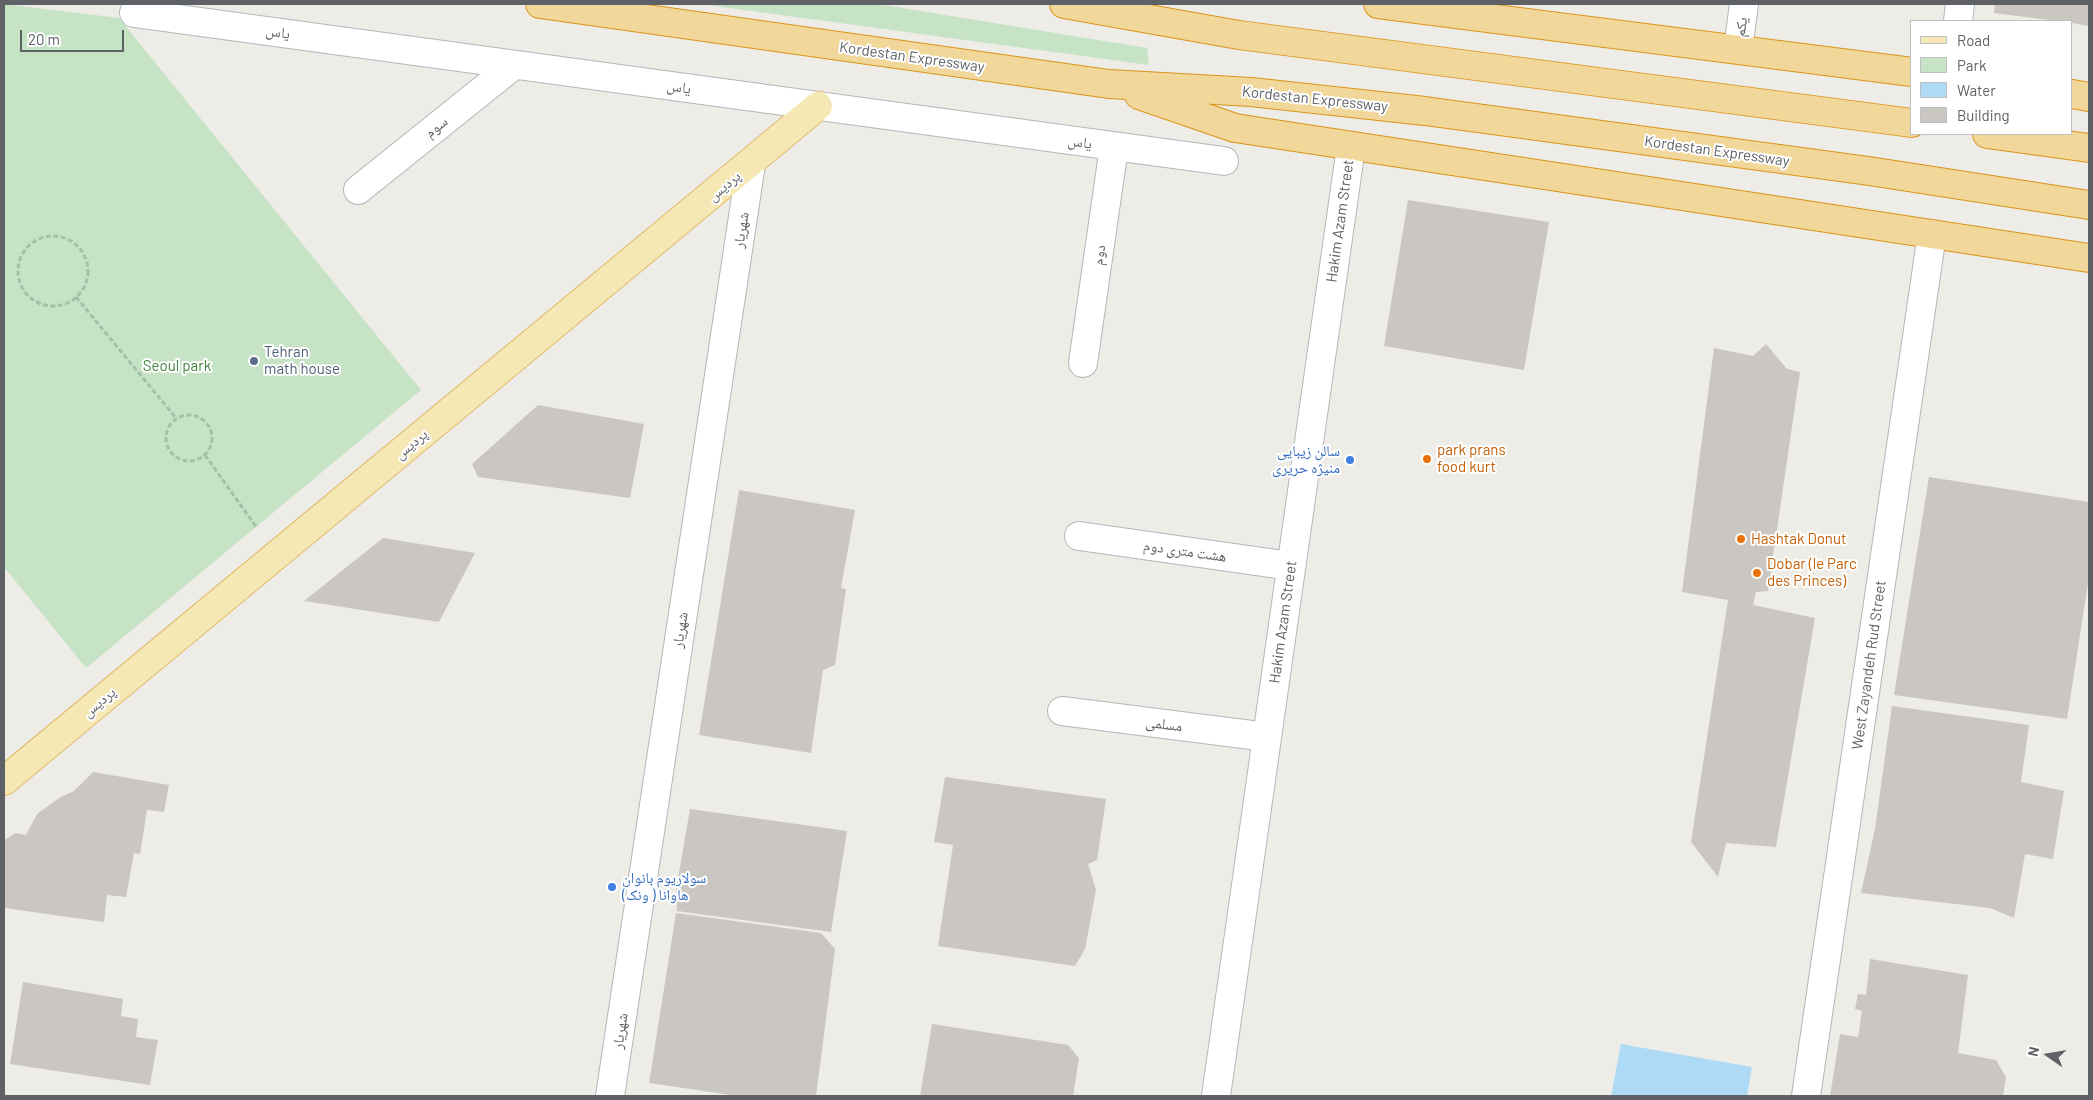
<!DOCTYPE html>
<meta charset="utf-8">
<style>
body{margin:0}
#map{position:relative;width:2093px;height:1100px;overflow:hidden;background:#eeece6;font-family:Barlow,sans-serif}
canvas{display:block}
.frame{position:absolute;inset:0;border:5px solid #5e6165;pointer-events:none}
.legend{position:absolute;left:1910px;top:20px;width:162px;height:115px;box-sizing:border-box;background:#fff;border:1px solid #bfc0c1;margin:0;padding:6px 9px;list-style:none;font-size:15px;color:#5e6165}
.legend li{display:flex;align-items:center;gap:10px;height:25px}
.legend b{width:25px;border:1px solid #bfc0c1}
.north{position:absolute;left:2023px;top:1030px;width:50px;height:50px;-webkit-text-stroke:4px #fff;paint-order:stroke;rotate:283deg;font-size:14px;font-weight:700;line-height:20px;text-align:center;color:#5e6165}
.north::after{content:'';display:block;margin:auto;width:18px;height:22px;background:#5e6165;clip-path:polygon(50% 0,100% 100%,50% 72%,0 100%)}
.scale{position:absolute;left:20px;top:30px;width:104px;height:22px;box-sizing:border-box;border:2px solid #5e6165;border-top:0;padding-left:6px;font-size:15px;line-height:18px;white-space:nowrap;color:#5e6165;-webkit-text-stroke:4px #fff;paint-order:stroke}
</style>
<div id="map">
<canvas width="2093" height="1100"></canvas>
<div class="frame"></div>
<ul class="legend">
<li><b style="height:6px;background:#f6e8b4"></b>Road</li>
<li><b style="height:14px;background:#c7e3c6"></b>Park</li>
<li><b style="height:14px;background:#afdaf5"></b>Water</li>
<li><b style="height:14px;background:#cac7c3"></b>Building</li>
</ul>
<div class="north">N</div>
<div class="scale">20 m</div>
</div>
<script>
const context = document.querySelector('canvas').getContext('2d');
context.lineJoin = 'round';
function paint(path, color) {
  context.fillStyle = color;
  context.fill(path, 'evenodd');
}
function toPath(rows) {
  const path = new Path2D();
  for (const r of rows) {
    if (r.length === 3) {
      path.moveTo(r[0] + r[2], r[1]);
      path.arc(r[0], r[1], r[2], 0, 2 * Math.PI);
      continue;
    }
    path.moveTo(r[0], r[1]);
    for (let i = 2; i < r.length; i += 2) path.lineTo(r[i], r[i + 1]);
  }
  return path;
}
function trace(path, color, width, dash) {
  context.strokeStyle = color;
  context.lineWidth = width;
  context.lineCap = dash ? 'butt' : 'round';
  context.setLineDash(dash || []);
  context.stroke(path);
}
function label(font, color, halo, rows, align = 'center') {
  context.font = font + ' Barlow,"Noto Naskh Arabic",sans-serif';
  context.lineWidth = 4;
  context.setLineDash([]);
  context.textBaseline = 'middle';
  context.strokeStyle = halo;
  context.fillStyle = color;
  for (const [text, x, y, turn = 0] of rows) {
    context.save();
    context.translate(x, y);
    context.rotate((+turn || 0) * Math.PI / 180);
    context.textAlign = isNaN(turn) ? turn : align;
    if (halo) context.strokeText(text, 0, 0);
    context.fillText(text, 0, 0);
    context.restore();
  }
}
paint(toPath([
 [4,4,119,18,421,390,86,668,4,567],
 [700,4,878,4,1147,48,1149,65]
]), '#c7e3c6');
paint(toPath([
 [1621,1044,1752,1067,1747,1096,1611,1096]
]), '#afdaf5');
paint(toPath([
 [1995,4,2089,4,2089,26,2072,23,2072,21,2056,21,1994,13],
 [1408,200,1549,222,1524,370,1384,346],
 [1766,344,1787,369,1800,372,1768,591,1756,592,1753,605,1815,618,1776,847,1726,843,1718,877,1691,842,1728,600,1682,592,1714,348,1753,356],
 [538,405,644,424,630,498,478,477,472,464],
 [1929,477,2089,502,2089,577,2067,719,1894,695],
 [739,490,855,510,841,588,846,589,835,665,823,670,811,753,699,735],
 [383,538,475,553,439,622,304,601],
 [1892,706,2029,725,2021,782,2064,791,2053,859,2025,854,2014,918,1990,908,1861,893,1875,829],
 [93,772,169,785,164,812,147,810,140,854,134,853,126,897,107,895,104,922,4,908,4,840,16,833,26,835,37,814,59,798,74,791],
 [945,777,1106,799,1097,860,1088,864,1096,890,1085,949,1075,966,938,946,953,845,934,842],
 [690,809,847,831,831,932,677,911,676,890],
 [676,913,821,933,835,949,816,1096,738,1096,649,1083],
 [1870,959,1968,975,1958,1053,1996,1060,2006,1077,2003,1096,1830,1096,1840,1034,1858,1037,1862,1011,1855,1009,1858,994,1866,995],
 [23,982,123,999,121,1016,138,1019,136,1037,158,1040,150,1085,10,1064],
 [932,1024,1068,1045,1079,1058,1073,1096,920,1096]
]), '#cac7c3');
const minor = toPath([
 [134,13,1224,161],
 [1958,21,1960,4],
 [1738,49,1744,4],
 [358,190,514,65],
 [1083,363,1114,147],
 [1079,536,1291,566],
 [1062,711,1267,737],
 [610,1096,751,164],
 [1216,1096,1351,147],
 [1806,1096,1932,234]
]);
const major = toPath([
 [4,781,818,106]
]);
const highway = toPath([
 [540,4,1109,84,1251,92,1425,111,1869,171,2089,205],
 [1064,4,1239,35,1912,123],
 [1378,4,1912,72],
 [2072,94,2089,97],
 [1139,95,1235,128,2089,258],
 [1987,134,2089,148]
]);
trace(minor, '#b3b6b9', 30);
trace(major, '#e2ba6c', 30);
trace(highway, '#da941a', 30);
trace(toPath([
 [53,271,35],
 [76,297,176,418],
 [189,438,23],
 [205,455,257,528]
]), '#9fc3a8', 3, [5, 2.5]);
trace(minor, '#fff', 28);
trace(major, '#f6e8b4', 28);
trace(highway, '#f1d79a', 28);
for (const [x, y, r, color] of [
 [254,361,5,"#5c6f8a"],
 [1427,459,5,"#e8710a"],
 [1350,460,5,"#3f7fe0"],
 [1741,539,5,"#e8710a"],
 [1757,573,5,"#e8710a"],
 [612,887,5,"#3f7fe0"]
]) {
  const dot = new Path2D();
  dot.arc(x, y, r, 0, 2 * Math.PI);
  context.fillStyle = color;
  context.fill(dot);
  trace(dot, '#fff', 2);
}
label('15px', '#5e6165', '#fff', [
 ["یکم",1741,27,-82],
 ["یاس",278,32,8],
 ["Kordestan Expressway",912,57,8],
 ["یاس",679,87,8],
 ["Kordestan Expressway",1315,99,6],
 ["سوم",436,127,-39],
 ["یاس",1080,142,8],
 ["Kordestan Expressway",1717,151,8],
 ["پردیس",724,186,-40],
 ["Hakim Azam Street",1340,221,-82],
 ["شهریار",741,230,-81],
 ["دوم",1099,255,-82],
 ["پردیس",411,444,-40],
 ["هشت متری دوم",1185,551,8],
 ["Hakim Azam Street",1283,622,-82],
 ["شهریار",680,630,-81],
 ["West Zayandeh Rud Street",1869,665,-82],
 ["پردیس",99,702,-40],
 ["مسلمی",1164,724,7],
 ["شهریار",620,1031,-81]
]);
label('15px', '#4e5e75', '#fff', [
 ["Tehran",264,352],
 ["math house",264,369]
], 'left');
label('15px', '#408240', '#fff', [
 ["Seoul park",177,366]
]);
label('15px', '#c56008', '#fff', [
 ["park prans",1437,450],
 ["food kurt",1437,467],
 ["Hashtak Donut",1751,539],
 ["Dobar (le Parc",1767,564],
 ["des Princes)",1767,581]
], 'left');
label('15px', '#366cbe', '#fff', [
 ["سالن زیبایی",1340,451],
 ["منیژه حریری",1340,468],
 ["سولاریوم بانوان",622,878,"left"],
 ["هاوانا ( ونک)",622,895,"left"]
], 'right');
</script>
